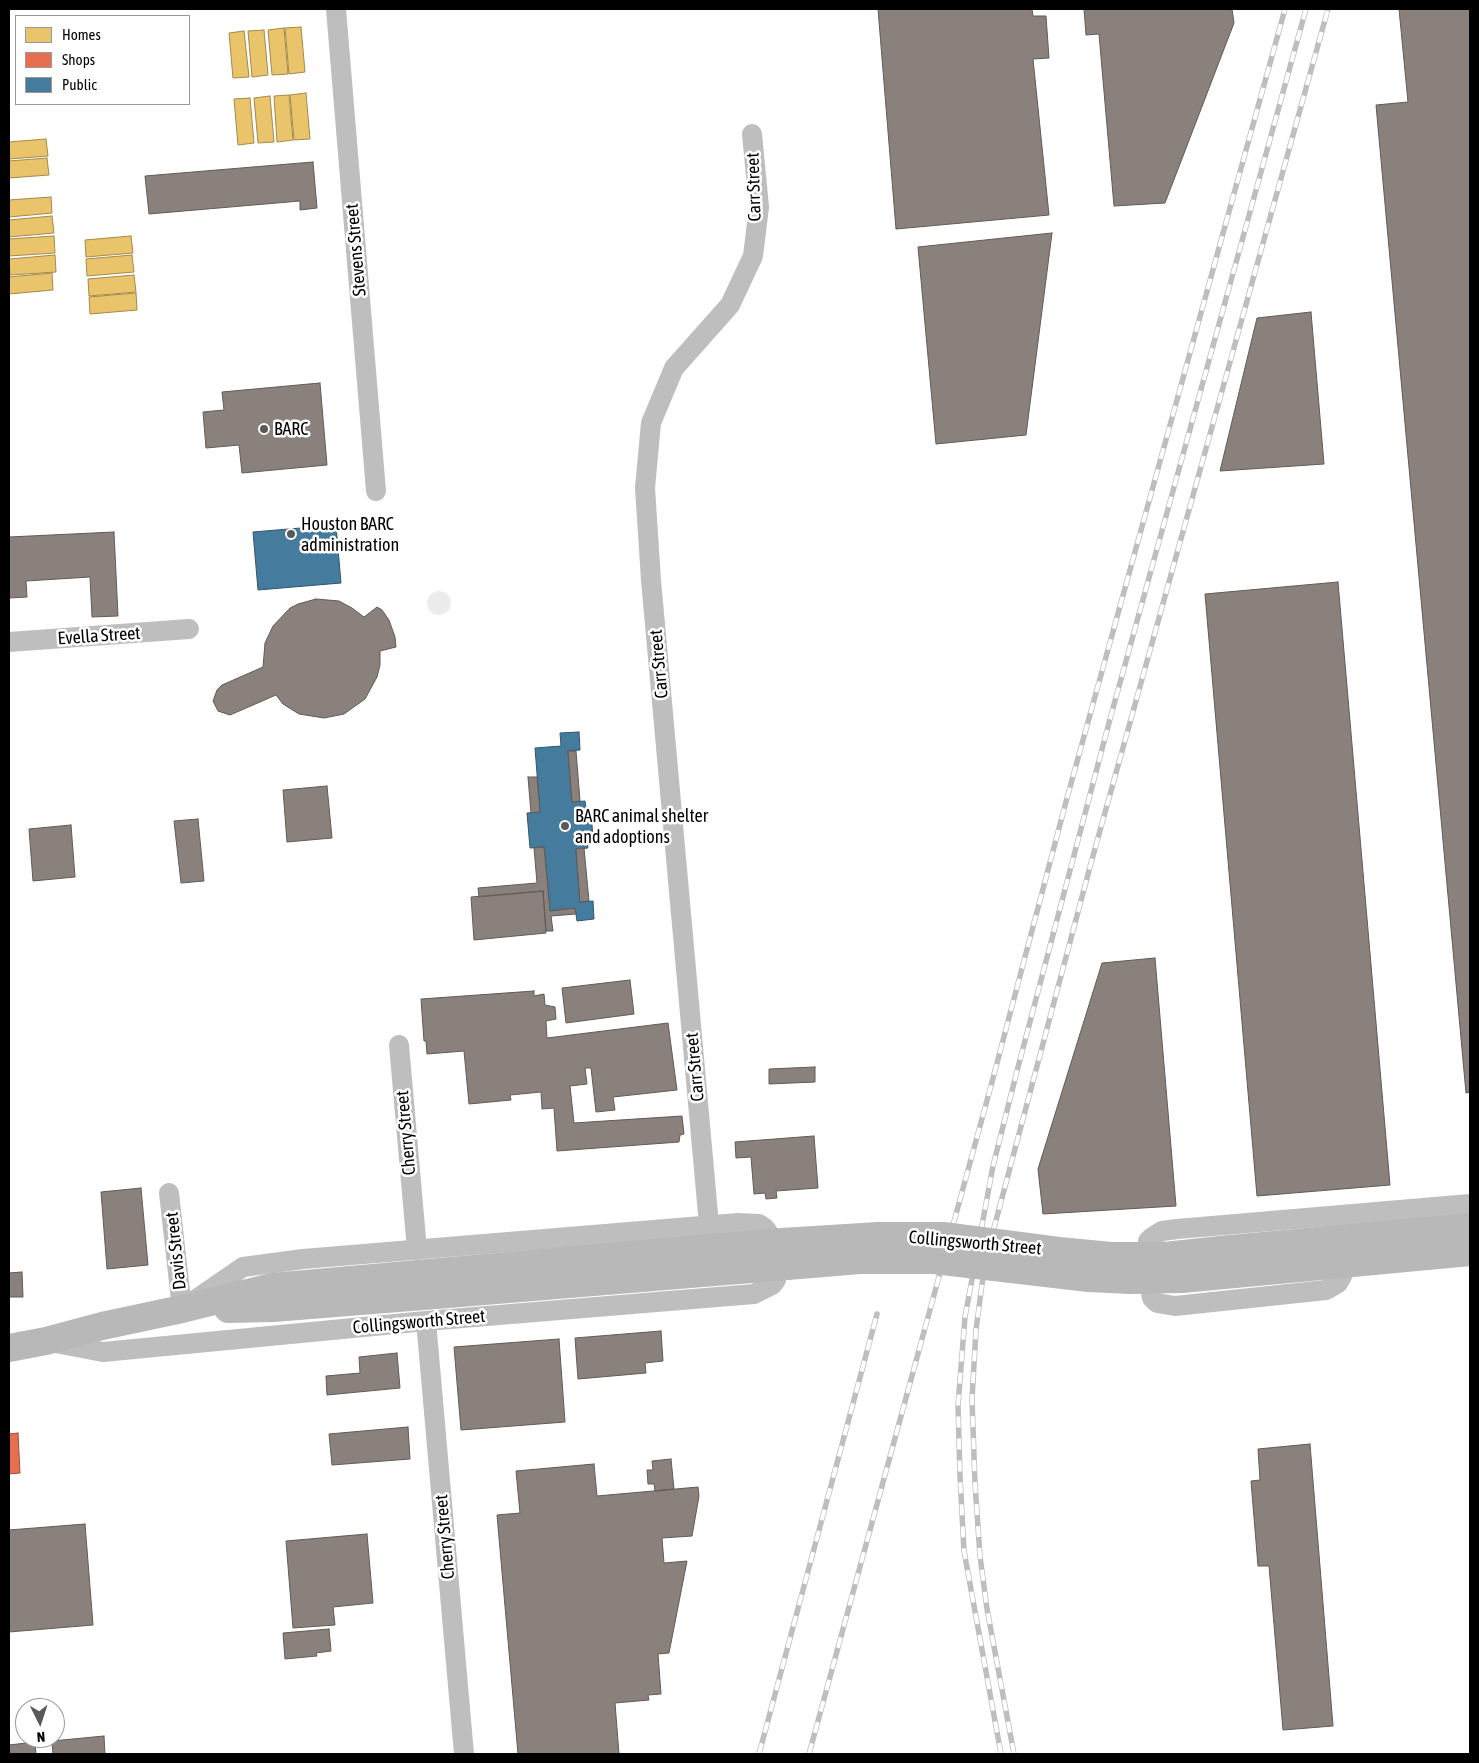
<!DOCTYPE html>
<style>
body{margin:0}
#map{position:relative;width:1479px;height:1763px;overflow:hidden;background:#fff;font-family:"Asap Condensed",sans-serif}
canvas{display:block}
.frame{position:absolute;inset:0;border:10px solid #000;pointer-events:none}
.legend{position:absolute;left:15px;top:15px;width:175px;height:90px;box-sizing:border-box;background:#fff;border:1px solid #999;margin:0;padding:6px 9px;list-style:none;font-size:15px;color:#000}
.legend li{display:flex;align-items:center;gap:10px;height:25px}
.legend b{width:25px;border:1px solid #999}
.north{position:absolute;left:15px;top:1698px;width:50px;height:50px;box-sizing:border-box;background:#fff;border:1px solid #999;border-radius:50%;rotate:176deg;font-size:14px;font-weight:700;line-height:20px;text-align:center;color:#000}
.north::after{content:'';display:block;margin:auto;width:18px;height:22px;background:#595959;clip-path:polygon(50% 0,100% 100%,50% 72%,0 100%)}
</style>
<div id="map">
<canvas width="1479" height="1763"></canvas>
<div class="frame"></div>
<ul class="legend">
<li><b style="height:14px;background:#e9c46a"></b>Homes</li>
<li><b style="height:14px;background:#e76f51"></b>Shops</li>
<li><b style="height:14px;background:#457b9d"></b>Public</li>
</ul>
<div class="north">N</div>
</div>
<script>
const context = document.querySelector('canvas').getContext('2d');
context.lineJoin = 'round';
function paint(path, color) {
  context.fillStyle = color;
  context.fill(path, 'evenodd');
}
function toPath(rows) {
  const path = new Path2D();
  for (const r of rows) {
    if (r.length === 3) {
      path.moveTo(r[0] + r[2], r[1]);
      path.arc(r[0], r[1], r[2], 0, 2 * Math.PI);
      continue;
    }
    path.moveTo(r[0], r[1]);
    for (let i = 2; i < r.length; i += 2) path.lineTo(r[i], r[i + 1]);
  }
  return path;
}
function trace(path, color, width, dash) {
  context.strokeStyle = color;
  context.lineWidth = width;
  context.lineCap = dash ? 'butt' : 'round';
  context.setLineDash(dash || []);
  context.stroke(path);
}
function label(font, color, halo, rows, align = 'center') {
  context.font = font + ' "Asap Condensed",sans-serif';
  context.lineWidth = 5;
  context.setLineDash([]);
  context.textBaseline = 'middle';
  context.strokeStyle = halo;
  context.fillStyle = color;
  for (const [text, x, y, turn = 0] of rows) {
    context.save();
    context.translate(x, y);
    context.rotate((+turn || 0) * Math.PI / 180);
    context.textAlign = isNaN(turn) ? turn : align;
    if (halo) context.strokeText(text, 0, 0);
    context.fillText(text, 0, 0);
    context.restore();
  }
}
paint(toPath([
 [439,603,12]
]), '#ececec');
const homes = toPath([
 [301,27,305,72,289,74,285,28,301,27],
 [284,28,288,74,272,75,268,30,284,28],
 [264,30,268,75,252,77,248,31,264,30],
 [244,31,249,77,233,78,229,33,244,31],
 [306,93,310,139,294,140,290,95,306,93],
 [289,95,293,140,277,142,274,96,289,95],
 [270,96,274,142,258,143,254,98,270,96],
 [250,98,254,143,238,145,234,99,250,98],
 [46,139,48,156,9,159,9,142,46,139],
 [47,158,49,175,9,178,9,161,47,158],
 [51,197,52,213,9,217,9,200,51,197],
 [52,216,54,233,9,237,9,220,52,216],
 [54,236,55,253,9,256,9,239,54,236],
 [131,236,133,253,86,257,85,240,131,236],
 [55,255,56,272,10,275,9,259,55,255],
 [132,255,134,272,87,276,86,259,132,255],
 [52,273,53,290,9,294,9,277,52,273],
 [134,275,136,292,89,296,88,279,134,275],
 [136,293,137,310,90,314,89,297,136,293]
]);
paint(homes, '#e9c46a');
trace(homes, '#a3894a', 1);
const shops = toPath([
 [18,1433,20,1473,9,1474,9,1434,18,1433]
]);
paint(shops, '#e76f51');
trace(shops, '#a24e39', 1);
const public = toPath([
 [336,525,341,583,258,590,253,532,336,525],
 [579,732,580,750,568,751,572,802,585,801,586,808,588,808,588,812,591,812,593,838,589,838,590,843,587,843,588,848,576,849,580,902,593,901,594,919,577,921,575,908,550,911,544,847,530,848,527,813,540,812,535,748,561,746,560,733,579,732]
]);
paint(public, '#457b9d');
trace(public, '#30566e', 1);
const industry = toPath([
 [878,9,1032,9,1033,16,1046,16,1049,58,1033,59,1049,215,896,229,878,9],
 [1084,9,1232,9,1234,23,1165,203,1114,206,1099,34,1086,35,1084,9],
 [1399,9,1470,9,1470,1092,1466,1093,1376,105,1408,102,1399,9],
 [313,162,317,208,300,210,300,201,149,214,145,176,313,162],
 [1052,233,1026,435,936,444,918,247,1052,233],
 [1311,312,1324,464,1220,471,1257,318,1311,312],
 [320,383,327,465,242,473,239,445,206,448,203,412,224,410,222,392,320,383],
 [114,532,118,616,92,617,90,577,26,581,27,597,9,598,9,537,114,532],
 [1338,582,1390,1185,1257,1196,1205,594,1338,582],
 [316,599,339,601,352,608,364,617,377,607,382,610,389,620,395,637,396,647,380,651,380,665,377,677,365,699,344,714,324,718,299,714,283,704,276,695,230,715,218,711,213,701,217,690,222,685,263,667,265,643,273,626,290,608,298,604,316,599],
 [568,751,576,751,580,801,572,802,568,751],
 [528,777,537,777,540,812,531,813,528,777],
 [327,786,332,838,287,842,283,790,327,786],
 [198,819,204,881,181,883,174,821,198,819],
 [71,825,75,877,33,881,29,829,71,825],
 [544,847,550,911,575,908,576,914,551,916,553,931,546,931,543,891,479,897,478,888,537,883,534,848,544,847],
 [584,848,589,901,580,902,576,849,584,848],
 [543,891,546,933,474,940,471,897,543,891],
 [1155,958,1176,1206,1043,1214,1038,1169,1102,963,1155,958],
 [630,980,634,1014,566,1023,562,988,630,980],
 [534,991,534,996,544,994,545,1005,555,1007,556,1019,546,1021,547,1038,668,1023,677,1090,613,1097,615,1110,596,1112,591,1068,585,1068,587,1084,570,1086,574,1123,682,1116,684,1134,680,1135,679,1142,557,1151,554,1108,542,1109,541,1092,510,1095,511,1100,469,1104,464,1051,427,1054,426,1041,424,1041,421,999,534,991],
 [815,1067,815,1082,769,1084,769,1069,815,1067],
 [814,1136,818,1188,776,1191,777,1198,766,1199,765,1193,754,1194,751,1157,736,1158,735,1142,814,1136],
 [141,1188,148,1265,107,1269,101,1192,141,1188],
 [22,1272,23,1297,9,1297,9,1273,22,1272],
 [661,1331,663,1361,645,1363,646,1373,578,1379,575,1338,661,1331],
 [559,1339,565,1422,461,1430,454,1347,559,1339],
 [397,1353,400,1388,327,1395,326,1376,360,1373,359,1357,397,1353],
 [408,1427,410,1459,332,1465,329,1434,408,1427],
 [1310,1444,1333,1726,1283,1730,1269,1566,1258,1566,1251,1481,1260,1480,1258,1449,1310,1444],
 [671,1459,674,1489,655,1491,654,1484,648,1484,647,1470,653,1470,652,1461,671,1459],
 [594,1464,597,1496,698,1487,699,1496,692,1536,662,1538,664,1563,687,1561,669,1653,658,1654,661,1694,648,1695,649,1700,615,1703,619,1754,518,1754,497,1515,520,1513,516,1471,594,1464],
 [85,1524,93,1625,9,1632,9,1530,85,1524],
 [367,1534,373,1603,333,1607,335,1625,293,1628,286,1541,367,1534],
 [329,1629,331,1651,316,1653,317,1656,285,1659,283,1633,329,1629],
 [104,1736,105,1754,53,1754,52,1741,104,1736],
 [35,1742,36,1754,9,1754,9,1745,35,1742]
]);
paint(industry, '#8a817c');
trace(industry, '#615a57', 1);
trace(toPath([
 [336,9,376,491],
 [9,642,189,629],
 [399,1045,417,1250],
 [1355,1214,1357,1232,1342,1276,1338,1283,1326,1290,1175,1306,1157,1303,1152,1298,1147,1271,1147,1251,1148,1241,1151,1238,1162,1231,1177,1229,1470,1204],
 [709,1225,651,580,645,488,651,423,674,368,730,305,753,256,759,207,752,134],
 [426,1321,464,1754],
 [50,1342,103,1352,426,1321,754,1294,772,1285,776,1280,773,1243,770,1235,765,1228,759,1224,738,1223,303,1259,243,1267,182,1309,169,1193]
]), '#bebebe', 20);
trace(toPath([
 [228,1309,273,1308,436,1295],
 [9,1348,46,1341,102,1326,182,1309,272,1287,766,1243]
]), '#b8b8b8', 28);
const rail = toPath([
 [759,1754,877,1314],
 [809,1754,992,1082,1067,798,1285,9],
 [1001,1754,964,1551,960,1476,958,1405,965,1317,993,1166,1017,1071,1110,719,1306,9],
 [1014,1754,987,1609,980,1556,975,1484,972,1399,976,1330,982,1284,990,1243,1091,863,1328,9]
]);
trace(rail, '#bebebe', 5.5);
trace(rail, '#fff', 4, [11]);
trace(toPath([
 [766,1243,878,1236,943,1236,1059,1251,1111,1256,1165,1256,1220,1250,1470,1227],
 [436,1295,860,1260,934,1260,1089,1278,1130,1280,1182,1279,1470,1252]
]), '#b8b8b8', 28);
for (const [x, y, r, color] of [
 [264,429,5,"#595959"],
 [291,534,5,"#595959"],
 [565,826,5,"#595959"]
]) {
  const dot = new Path2D();
  dot.arc(x, y, r, 0, 2 * Math.PI);
  context.fillStyle = color;
  context.fill(dot);
  trace(dot, '#fff', 2);
}
label('18px', '#000', '#fff', [
 ["Carr Street",754,187,-92],
 ["Stevens Street",356,250,-95],
 ["Evella Street",99,636,-4],
 ["Carr Street",659,664,-95],
 ["Carr Street",695,1067,-95],
 ["Cherry Street",406,1133,-95],
 ["Collingsworth Street",975,1243,5],
 ["Davis Street",176,1251,-96],
 ["Collingsworth Street",419,1322,-5],
 ["Cherry Street",445,1537,-95]
]);
label('18px', '#000', '#fff', [
 ["BARC",274,429],
 ["Houston BARC",301,524],
 ["administration",301,545],
 ["BARC animal shelter",575,816],
 ["and adoptions",575,837]
], 'left');
</script>
